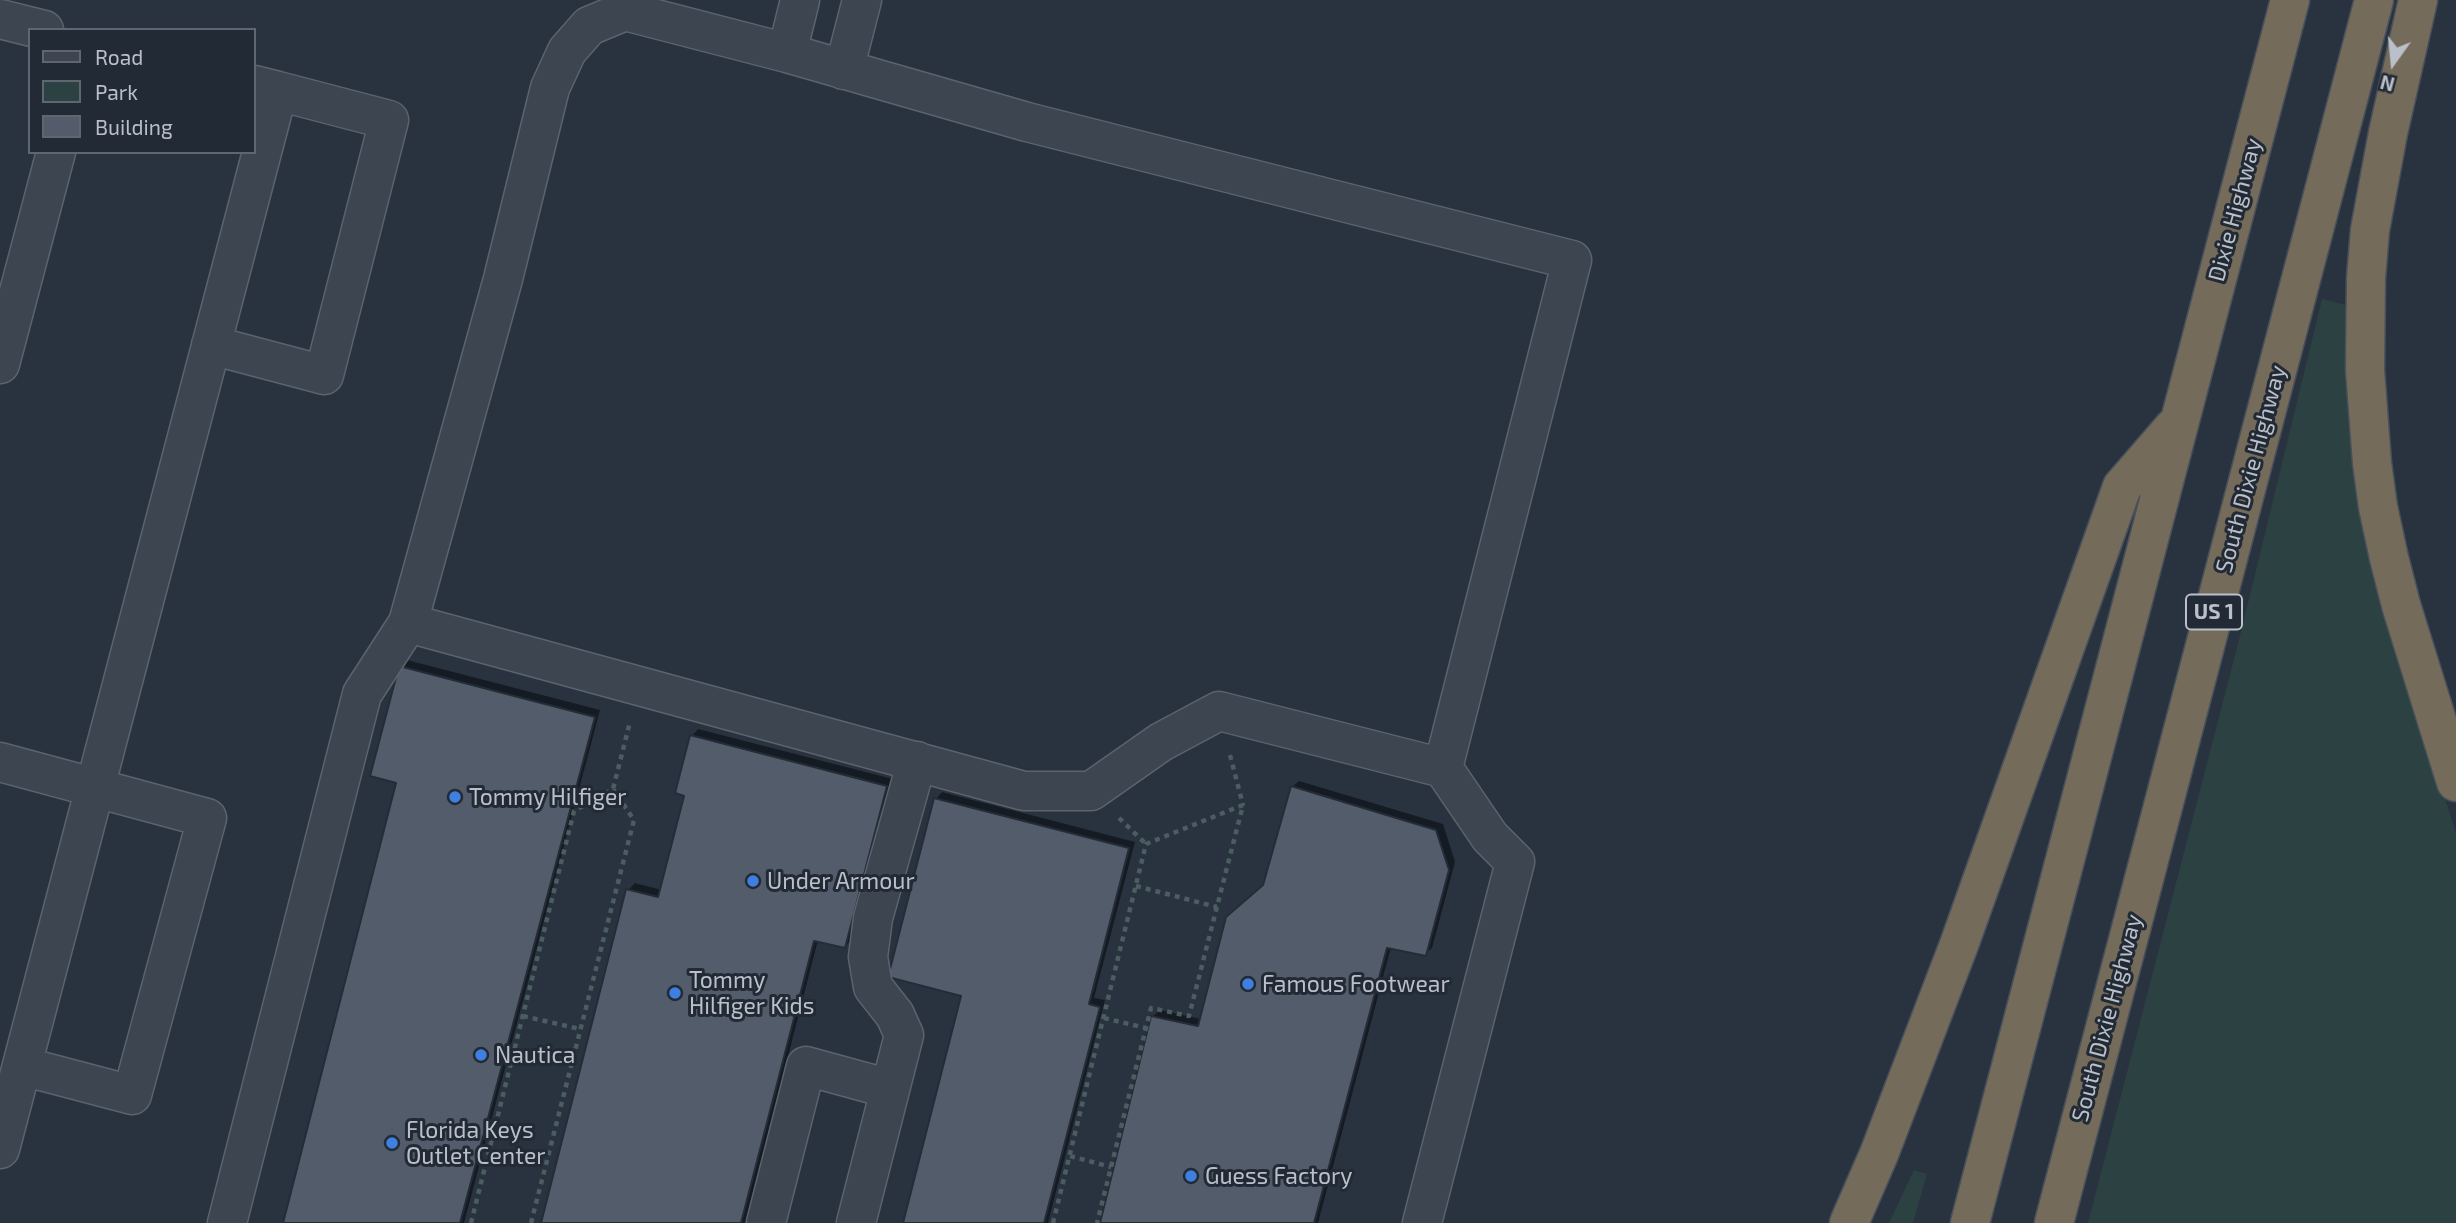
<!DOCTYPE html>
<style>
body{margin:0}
#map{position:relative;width:2456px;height:1223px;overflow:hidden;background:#293340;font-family:"Exo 2",sans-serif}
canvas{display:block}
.legend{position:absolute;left:28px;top:28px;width:228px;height:126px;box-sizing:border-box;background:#222a35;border:2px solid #5f6671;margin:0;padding:9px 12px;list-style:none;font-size:21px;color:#bac0ca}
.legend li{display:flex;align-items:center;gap:14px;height:35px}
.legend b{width:35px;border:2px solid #5f6671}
.north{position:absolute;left:2358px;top:28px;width:70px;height:70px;-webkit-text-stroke:5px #222a35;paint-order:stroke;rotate:195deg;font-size:19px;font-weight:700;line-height:28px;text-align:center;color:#bac0ca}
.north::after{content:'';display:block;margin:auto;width:24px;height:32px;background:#bac0ca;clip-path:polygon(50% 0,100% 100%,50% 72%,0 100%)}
</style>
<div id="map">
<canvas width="2456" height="1223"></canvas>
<ul class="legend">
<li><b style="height:9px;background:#3d4550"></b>Road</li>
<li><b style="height:19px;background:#2c4142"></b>Park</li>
<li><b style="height:19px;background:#535c6a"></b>Building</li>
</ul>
<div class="north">N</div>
</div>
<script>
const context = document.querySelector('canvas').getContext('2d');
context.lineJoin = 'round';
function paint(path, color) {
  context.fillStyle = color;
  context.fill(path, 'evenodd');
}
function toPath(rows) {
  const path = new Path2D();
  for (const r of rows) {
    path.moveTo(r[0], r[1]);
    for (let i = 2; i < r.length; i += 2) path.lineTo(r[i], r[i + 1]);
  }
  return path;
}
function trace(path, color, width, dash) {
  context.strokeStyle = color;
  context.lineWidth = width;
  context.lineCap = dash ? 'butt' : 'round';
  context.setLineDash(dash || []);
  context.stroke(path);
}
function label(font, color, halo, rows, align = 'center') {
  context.font = font + ' "Exo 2",sans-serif';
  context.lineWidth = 6;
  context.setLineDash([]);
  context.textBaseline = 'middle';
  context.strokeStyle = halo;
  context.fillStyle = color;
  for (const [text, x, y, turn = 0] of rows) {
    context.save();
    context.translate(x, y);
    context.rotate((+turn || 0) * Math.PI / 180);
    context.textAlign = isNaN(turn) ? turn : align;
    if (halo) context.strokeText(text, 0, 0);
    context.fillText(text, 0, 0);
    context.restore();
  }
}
paint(toPath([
 [2322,299,2346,305,2350,436,2367,531,2398,651,2456,833,2456,1223,2088,1223,2240,636],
 [1914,1170,1927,1174,1913,1223,1889,1223]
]), '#2c4142');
paint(toPath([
 [407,660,600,710,464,1223,284,1223,398,782,400,667],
 [698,729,893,779,851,940,845,947,818,940,745,1223,542,1223,628,890,635,883,662,890,686,795,692,736],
 [1299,781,1443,824,1455,862,1432,948,1425,954,1391,947,1318,1223,1102,1223,1153,1016,1160,1010,1201,1019,1265,885,1292,787],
 [942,792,1135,842,1094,998,1105,1000,1048,1223,905,1223,964,995,936,799]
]), '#0007');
const building = toPath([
 [399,666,595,717,460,1223,283,1223,396,783,370,776,399,666],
 [690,735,887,786,845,948,814,941,741,1223,541,1223,626,889,658,897,684,796,675,793,690,735],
 [1291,786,1436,830,1449,870,1426,956,1387,948,1314,1223,1100,1223,1151,1016,1198,1026,1226,917,1263,885,1291,786],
 [934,798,1129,848,1089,1004,1100,1007,1044,1223,903,1223,961,996,888,977,934,798]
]);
paint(building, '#535c6a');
trace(building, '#242c37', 2);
const minor = toPath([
 [0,19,44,30],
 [787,53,800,0],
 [844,70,862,0],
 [211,345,324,375,389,120,278,91],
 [0,364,56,152],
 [0,762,207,818,132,1095,22,1066],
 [0,1149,278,91,254,85],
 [227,1223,362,694,408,623,503,279,550,88,567,51,589,26,625,11,787,53,1027,122,1572,260,1443,768,1219,711,1161,742,1091,791,1024,791,408,623],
 [766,1223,806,1066,890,1089],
 [856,1223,904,1035,895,1015,873,987,868,957,873,918,917,761],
 [1422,1223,1515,862,1490,837,1443,768]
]);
const highway = toPath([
 [2418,0,2388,133,2370,230,2366,278,2365,370,2372,463,2378,507,2389,558,2401,605,2456,782],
 [1849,1223,1879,1154,1960,942,2122,487,2174,427],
 [1970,1223,2290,0],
 [2054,1223,2374,0]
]);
trace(minor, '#5b636d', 41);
trace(highway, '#48505a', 41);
trace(toPath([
 [1230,755,1243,805],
 [1119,818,1146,844],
 [1136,886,1217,907],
 [523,1016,580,1029],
 [1104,1018,1146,1028],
 [1070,1156,1111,1167],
 [471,1223,574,811,613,789,630,722],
 [531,1223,634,820,613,789],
 [1053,1223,1146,844,1243,805,1189,1016,1151,1008,1097,1223]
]), '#4b5d60', 4.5, [5, 5]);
trace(minor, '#3d4550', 38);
trace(highway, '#756b5b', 38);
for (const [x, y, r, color] of [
 [455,797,7,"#3f7fe0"],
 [753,881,7,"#3f7fe0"],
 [1248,984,7,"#3f7fe0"],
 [675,993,7,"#3f7fe0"],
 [481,1055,7,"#3f7fe0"],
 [392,1143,7,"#3f7fe0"],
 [1191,1176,7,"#3f7fe0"]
]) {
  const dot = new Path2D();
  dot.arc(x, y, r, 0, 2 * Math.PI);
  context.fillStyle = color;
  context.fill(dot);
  trace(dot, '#222a35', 2.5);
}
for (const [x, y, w] of [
 [2214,612,56]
]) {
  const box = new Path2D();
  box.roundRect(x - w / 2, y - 17.5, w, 35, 5);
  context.fillStyle = '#222a35';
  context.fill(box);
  trace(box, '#bac0ca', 2);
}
label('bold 21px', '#bac0ca', null, [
 ["US 1",2214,612]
]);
label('23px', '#bac0ca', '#222a35', [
 ["Dixie Highway",2235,210,-75],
 ["South Dixie Highway",2251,469,-75],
 ["South Dixie Highway",2107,1018,-75]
]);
label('23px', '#bac0ca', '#222a35', [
 ["Tommy Hilfiger",469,797],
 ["Under Armour",767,881],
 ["Tommy",689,980],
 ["Hilfiger Kids",689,1006],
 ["Famous Footwear",1262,984],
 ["Nautica",495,1055],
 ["Florida Keys",406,1130],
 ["Outlet Center",406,1156],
 ["Guess Factory",1205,1176]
], 'left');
</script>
